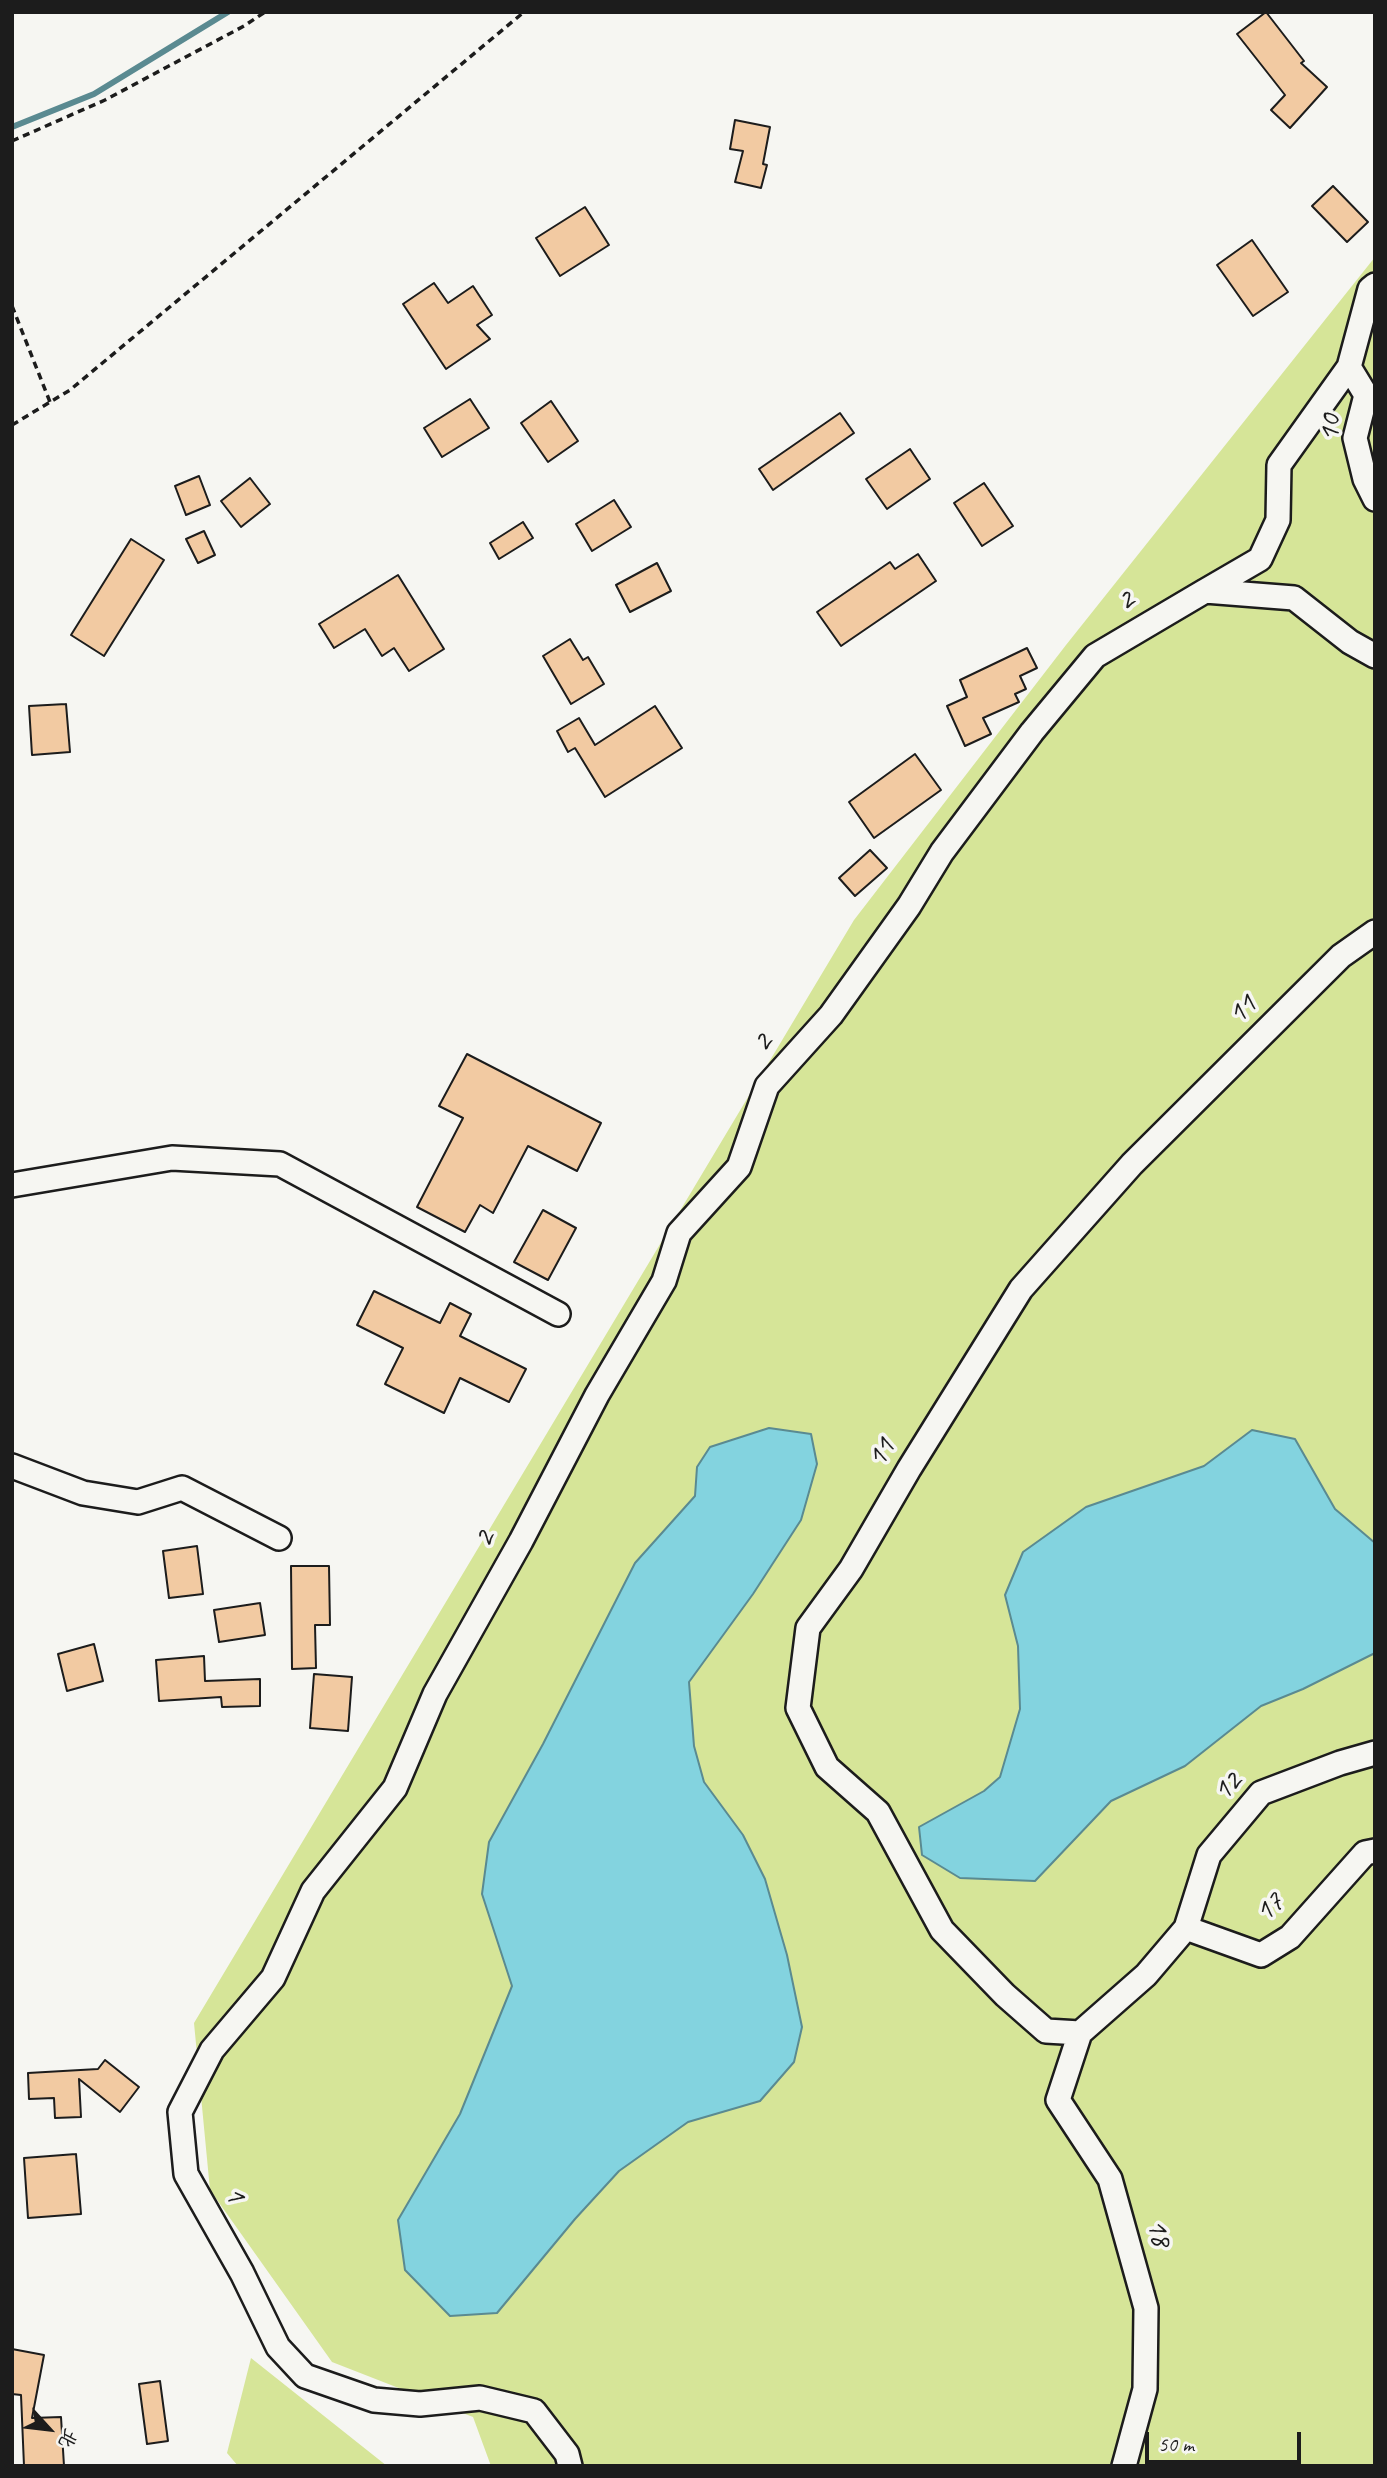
<!DOCTYPE html>
<meta charset="utf-8">
<style>
body{margin:0}
#map{position:relative;width:1387px;height:2478px;overflow:hidden;background:#f6f6f2;font-family:Caveat,"LXGW WenKai TC",sans-serif}
canvas{display:block}
.frame{position:absolute;inset:0;border:14px solid #1c1c1c;pointer-events:none}
.north{position:absolute;left:14px;top:2394px;width:70px;height:70px;-webkit-text-stroke:5px #f6f6f2;paint-order:stroke;rotate:117deg;font-size:19px;font-weight:700;line-height:28px;text-align:center;color:#1c1c1c}
.north::after{content:'';display:block;margin:auto;width:24px;height:32px;background:#1c1c1c;clip-path:polygon(50% 0,100% 100%,50% 72%,0 100%)}
.scale{position:absolute;left:1145px;top:2432px;width:156px;height:32px;box-sizing:border-box;border:4px solid #1c1c1c;border-top:0;padding-left:9px;font-size:21px;line-height:24px;white-space:nowrap;color:#1c1c1c;-webkit-text-stroke:5px #f6f6f2;paint-order:stroke}
</style>
<div id="map">
<canvas width="1387" height="2478"></canvas>
<div class="frame"></div>
<div class="north">北</div>
<div class="scale">50 m</div>
</div>
<script>
const context = document.querySelector('canvas').getContext('2d');
context.lineJoin = 'round';
function paint(path, color) {
  context.fillStyle = color;
  context.fill(path, 'evenodd');
}
function toPath(rows) {
  const path = new Path2D();
  for (const r of rows) {
    path.moveTo(r[0], r[1]);
    for (let i = 2; i < r.length; i += 2) path.lineTo(r[i], r[i + 1]);
  }
  return path;
}
function trace(path, color, width, dash) {
  context.strokeStyle = color;
  context.lineWidth = width;
  context.lineCap = dash ? 'butt' : 'round';
  context.setLineDash(dash || []);
  context.stroke(path);
}
function label(font, color, halo, rows, align = 'center') {
  context.font = font + ' Caveat,sans-serif';
  context.lineWidth = 7;
  context.setLineDash([]);
  context.textBaseline = 'middle';
  context.strokeStyle = halo;
  context.fillStyle = color;
  for (const [text, x, y, turn = 0] of rows) {
    context.save();
    context.translate(x, y);
    context.rotate((+turn || 0) * Math.PI / 180);
    context.textAlign = isNaN(turn) ? turn : align;
    if (halo) context.strokeText(text, 0, 0);
    context.fillText(text, 0, 0);
    context.restore();
  }
}
paint(toPath([
 [1375,257,1375,2466,491,2466,473,2417,332,2362,210,2190,194,2023,854,920,1066,645],
 [251,2358,387,2466,238,2466,227,2453]
]), '#d6e598');
const water = toPath([
 [769,1428,811,1434,817,1464,801,1520,753,1594,689,1682,694,1746,704,1782,743,1835,765,1879,787,1955,802,2027,794,2062,760,2101,688,2122,619,2171,575,2219,497,2313,450,2316,405,2270,398,2220,460,2114,512,1986,482,1894,489,1842,543,1744,635,1563,695,1496,697,1467,710,1447,769,1428],
 [1252,1430,1295,1439,1335,1509,1375,1543,1375,1653,1303,1689,1261,1706,1185,1766,1111,1801,1035,1881,960,1878,922,1855,919,1827,984,1791,1000,1777,1020,1709,1018,1646,1005,1595,1023,1552,1086,1507,1204,1466,1252,1430]
]);
paint(water, '#83d3df');
trace(water, '#5a8a91', 2);
trace(toPath([
 [12,127,94,94,228,12]
]), '#5a8a91', 6);
const building = toPath([
 [1266,12,1304,61,1301,63,1327,87,1290,128,1271,110,1285,95,1237,34,1266,12],
 [735,120,770,127,763,164,767,165,761,188,735,182,743,151,730,149,735,120],
 [1333,186,1368,222,1347,242,1312,206,1333,186],
 [585,207,609,245,560,276,536,238,585,207],
 [1252,240,1288,292,1253,316,1217,265,1252,240],
 [434,283,448,303,473,286,492,315,477,325,490,339,446,369,403,304,434,283],
 [470,399,489,428,442,457,424,428,470,399],
 [551,401,578,441,548,462,521,423,551,401],
 [840,413,854,433,773,490,759,469,840,413],
 [910,449,930,479,887,509,866,479,910,449],
 [199,476,210,505,186,515,175,486,199,476],
 [250,478,270,504,241,527,221,501,250,478],
 [984,483,1013,526,982,546,954,503,984,483],
 [614,500,631,527,592,551,576,524,614,500],
 [523,522,533,538,499,559,490,543,523,522],
 [204,531,215,555,198,563,186,539,204,531],
 [131,539,164,560,104,656,71,635,131,539],
 [918,554,936,581,841,646,817,612,890,562,895,569,918,554],
 [657,563,671,591,630,612,616,585,657,563],
 [398,575,444,649,409,671,394,648,382,656,365,629,334,648,319,624,398,575],
 [570,639,583,660,588,657,604,684,571,704,543,656,570,639],
 [1027,648,1037,668,1020,676,1026,689,1015,694,1019,702,983,718,991,734,965,746,947,706,967,697,960,680,1027,648],
 [66,704,70,752,32,755,29,706,66,704],
 [655,706,682,748,605,797,575,748,568,752,557,731,579,718,595,745,655,706],
 [915,754,941,790,874,838,849,802,915,754],
 [870,850,887,868,855,896,839,878,870,850],
 [467,1054,601,1123,577,1171,528,1146,493,1213,480,1205,465,1232,417,1207,463,1118,439,1106,467,1054],
 [543,1210,576,1228,548,1280,514,1262,543,1210],
 [374,1291,440,1323,450,1303,471,1314,460,1336,526,1369,509,1402,460,1378,444,1413,385,1384,403,1348,357,1325,374,1291],
 [197,1546,203,1594,169,1598,163,1551,197,1546],
 [291,1566,329,1566,330,1625,315,1625,316,1668,292,1669,291,1566],
 [260,1603,265,1635,219,1642,214,1610,260,1603],
 [94,1644,103,1681,67,1691,58,1654,94,1644],
 [204,1656,205,1681,260,1679,260,1706,222,1707,221,1697,159,1701,156,1660,204,1656],
 [314,1674,352,1677,348,1731,310,1728,314,1674],
 [105,2060,139,2087,120,2112,79,2079,81,2117,55,2118,54,2098,29,2099,28,2073,98,2069,105,2060],
 [76,2154,81,2214,28,2218,24,2158,76,2154],
 [12,2349,44,2355,32,2418,61,2417,64,2466,24,2466,21,2395,12,2394,12,2349],
 [160,2381,168,2441,147,2444,139,2384,160,2381]
]);
paint(building, '#f2caa2');
trace(building, '#1c1c1c', 2);
const minor = toPath([
 [1375,285,1370,289,1349,367,1366,395,1355,438,1365,479,1375,499],
 [1205,591,1260,559,1278,520,1279,465,1349,367],
 [12,1185,172,1158,280,1164,558,1314],
 [12,1466,83,1493,138,1502,182,1488,279,1538],
 [1186,1928,1261,1955,1290,1937,1365,1853,1375,1851],
 [1080,2033,1046,2031,1005,1995,942,1930,878,1812,827,1767,798,1708,808,1628,851,1569,909,1469,1021,1289,1132,1164,1341,956,1375,932],
 [1080,2033,1058,2100,1110,2179,1146,2308,1145,2389,1124,2466],
 [1080,2033,1146,1975,1186,1928,1209,1855,1261,1793,1340,1763,1375,1753],
 [570,2466,567,2454,534,2411,480,2398,420,2404,374,2400,305,2376,278,2347,242,2273,186,2174,180,2112,212,2050,273,1978,313,1891,395,1788,435,1694,521,1541,597,1395,664,1281,679,1233,739,1167,767,1086,831,1015,909,906,942,852,1032,732,1095,656,1205,591,1294,598,1350,642,1375,656]
]);
trace(minor, '#1c1c1c', 28);
trace(toPath([
 [12,141,105,100,244,26,265,12],
 [12,306,50,402],
 [12,425,70,390,524,12]
]), '#1c1c1c', 3.5, [7, 5]);
trace(minor, '#f6f6f2', 23);
label('30px', '#1c1c1c', '#f6f6f2', [
 ["10",1331,428,-86],
 ["2",1126,601,-31],
 ["11",1243,1010,-45],
 ["2",763,1043,-48],
 ["11",882,1453,-59],
 ["2",485,1539,-61],
 ["12",1228,1787,-45],
 ["17",1270,1908,-42],
 ["1",234,2195,60],
 ["18",1158,2233,75]
]);
</script>
